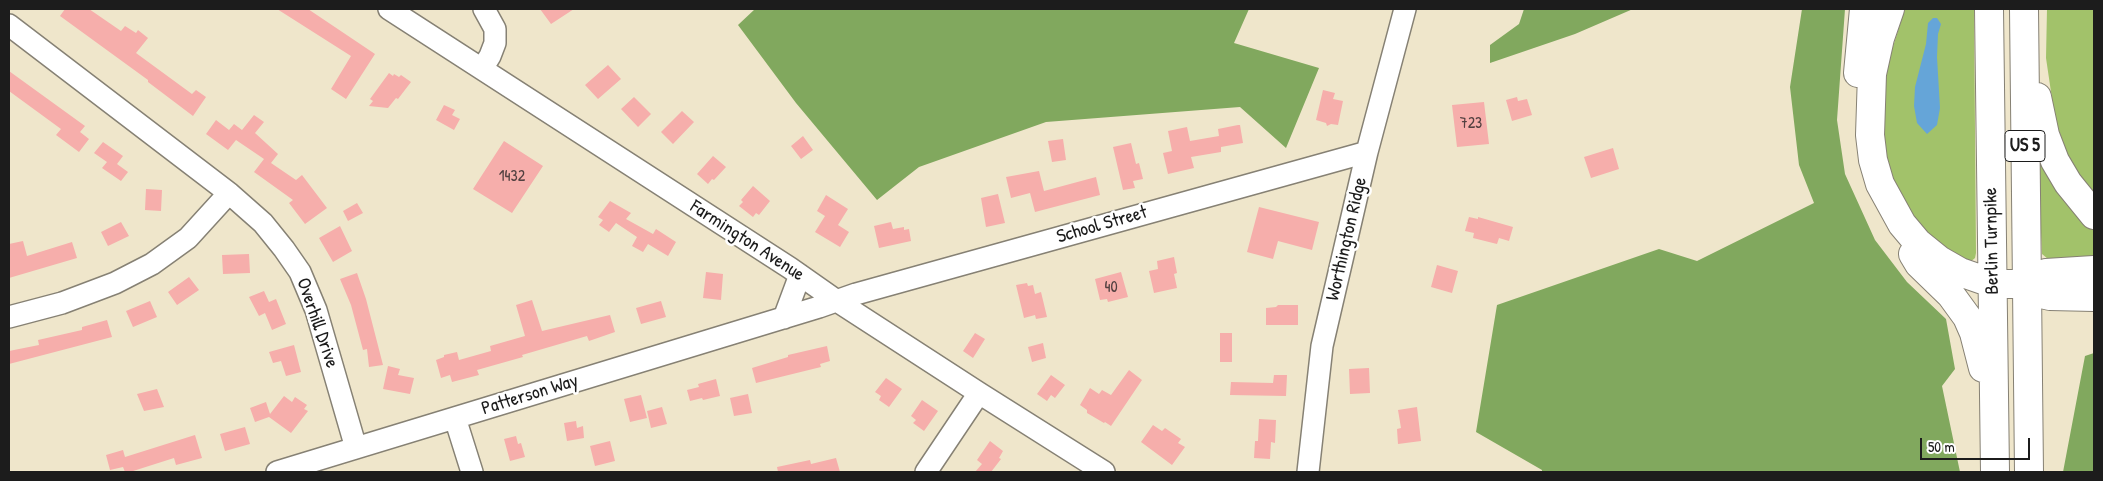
<!DOCTYPE html>
<style>
body{margin:0}
#map{position:relative;width:2103px;height:481px;overflow:hidden;background:#efe6cb;font-family:"Patrick Hand",sans-serif}
canvas{display:block}
.frame{position:absolute;inset:0;border:10px solid #1c1c1c;pointer-events:none}
.scale{position:absolute;left:1920px;top:438px;width:110px;height:22px;box-sizing:border-box;border:2px solid #1c1c1c;border-top:0;padding-left:6px;font-size:15px;line-height:18px;white-space:nowrap;color:#1c1c1c;-webkit-text-stroke:4px #fff;paint-order:stroke}
</style>
<div id="map">
<canvas width="2103" height="481"></canvas>
<div class="frame"></div>
<div class="scale">50 m</div>
</div>
<script>
const context = document.querySelector('canvas').getContext('2d');
context.lineJoin = 'round';
function paint(path, color) {
  context.fillStyle = color;
  context.fill(path, 'evenodd');
}
function toPath(rows) {
  const path = new Path2D();
  for (const r of rows) {
    path.moveTo(r[0], r[1]);
    for (let i = 2; i < r.length; i += 2) path.lineTo(r[i], r[i + 1]);
  }
  return path;
}
function trace(path, color, width, dash) {
  context.strokeStyle = color;
  context.lineWidth = width;
  context.lineCap = dash ? 'butt' : 'round';
  context.setLineDash(dash || []);
  context.stroke(path);
}
function label(font, color, halo, rows, align = 'center') {
  context.font = font + ' "Patrick Hand",sans-serif';
  context.lineWidth = 5;
  context.setLineDash([]);
  context.textBaseline = 'middle';
  context.strokeStyle = halo;
  context.fillStyle = color;
  for (const [text, x, y, turn = 0] of rows) {
    context.save();
    context.translate(x, y);
    context.rotate((+turn || 0) * Math.PI / 180);
    context.textAlign = isNaN(turn) ? turn : align;
    if (halo) context.strokeText(text, 0, 0);
    context.fillText(text, 0, 0);
    context.restore();
  }
}
paint(toPath([
 [1905,9,1974,9,1976,253,1975,258,1969,263,1946,255,1912,218,1897,191,1888,168,1884,141,1883,98,1889,59],
 [2047,9,2094,9,2094,194,2073,171,2055,119,2046,58],
 [2037,147,2094,228,2094,257,2048,259,2042,254]
]), '#a2c26a');
paint(toPath([
 [755,9,1249,9,1234,43,1319,68,1286,148,1240,107,1046,122,919,167,877,200,796,103,738,25],
 [1524,9,1633,9,1575,34,1490,63,1490,45,1519,24],
 [1802,9,1845,9,1837,120,1845,174,1875,240,1907,282,1946,319,1955,369,1942,386,1960,472,1542,472,1542,470,1476,432,1497,305,1659,249,1697,261,1814,203,1799,165,1790,87],
 [2094,353,2094,472,2063,472,2085,356]
]), '#81a85e');
paint(toPath([
 [1933,18,1937,18,1941,24,1938,34,1937,57,1940,108,1937,125,1927,134,1917,123,1914,106,1915,87,1926,44,1928,23]
]), '#65a5d8');
paint(toPath([
 [65,9,89,9,121,31,125,26,136,33,138,30,148,38,136,53,192,94,196,90,206,97,193,116,148,82,148,80,60,16],
 [277,9,308,9,375,54,346,99,331,89,351,56],
 [540,9,574,9,551,24],
 [608,65,621,79,598,99,585,85],
 [9,71,85,126,80,132,89,139,79,152,56,135,61,129,9,91],
 [389,73,393,76,394,74,399,77,401,75,411,82,398,99,396,98,388,108,369,106,373,101,370,99],
 [1323,90,1335,93,1333,99,1343,101,1338,125,1331,124,1327,126,1326,123,1316,120],
 [634,97,651,114,638,127,621,109],
 [1517,97,1518,101,1527,99,1532,115,1512,121,1506,100],
 [1484,102,1489,144,1457,147,1452,105],
 [444,105,455,110,452,115,460,119,454,130,436,120],
 [682,111,694,122,673,144,661,132],
 [254,115,264,122,255,133,278,154,271,163,296,180,302,175,327,208,305,224,289,203,293,200,254,172,264,159,236,140,228,150,206,134,216,120,229,130,234,124,242,130],
 [1238,125,1240,125,1243,143,1221,147,1221,152,1191,157,1194,168,1168,174,1163,153,1172,151,1168,131,1187,127,1190,141,1219,136,1218,129],
 [803,136,813,150,801,159,791,146],
 [1063,139,1066,160,1052,162,1048,141],
 [504,141,543,166,512,213,473,189],
 [103,142,123,156,117,164,128,172,121,181,102,168,107,162,94,153],
 [1131,143,1136,164,1139,163,1143,179,1133,181,1135,188,1123,190,1113,147],
 [1613,148,1619,169,1591,178,1584,157],
 [713,156,726,167,714,180,712,179,708,184,697,174],
 [1039,171,1044,191,1096,177,1100,195,1035,212,1030,193,1011,198,1006,177],
 [753,186,770,201,759,215,756,213,753,217,739,206,743,202,741,200],
 [146,189,162,190,161,211,145,210],
 [998,194,1005,223,986,227,981,198],
 [826,195,848,209,838,225,849,232,840,247,815,232,825,216,817,211],
 [610,201,631,213,626,219,653,234,656,229,676,242,668,256,648,244,643,252,632,246,637,237,616,223,609,232,599,225,603,220,598,217],
 [357,203,363,213,348,221,343,211],
 [1259,207,1319,222,1312,250,1278,241,1273,259,1247,252],
 [1469,217,1478,219,1478,217,1513,227,1509,241,1499,238,1497,244,1473,238,1474,233,1465,231],
 [121,222,129,236,108,246,101,232],
 [891,222,893,229,904,227,904,230,909,229,911,241,879,248,874,226],
 [340,226,352,251,333,262,319,238],
 [23,241,27,256,72,242,77,258,9,278,9,244],
 [249,254,250,273,223,274,222,255],
 [1174,257,1177,273,1174,274,1177,288,1154,293,1149,271,1158,269,1157,261],
 [1437,265,1458,271,1452,293,1431,287],
 [706,272,723,274,721,300,703,298],
 [1121,272,1128,297,1108,302,1107,299,1100,300,1095,279],
 [357,273,366,299,383,365,369,367,367,349,363,350,351,305,340,279],
 [189,277,199,290,177,305,168,292],
 [1027,283,1028,286,1033,285,1035,294,1041,292,1047,317,1036,319,1035,315,1024,318,1016,285],
 [264,291,269,302,276,299,286,324,272,330,265,313,259,316,249,297],
 [532,300,542,331,610,315,615,332,589,341,587,336,522,355,523,357,477,370,479,375,452,382,450,375,441,378,436,360,444,357,444,355,457,352,459,360,491,351,490,346,525,336,516,305],
 [150,301,157,317,133,327,126,311],
 [661,301,666,317,641,324,636,308],
 [1278,305,1298,305,1298,325,1266,325,1266,308,1276,307],
 [107,320,112,337,9,364,9,351,39,345,38,340,82,330,82,327],
 [975,333,985,339,973,358,963,351],
 [1220,333,1232,333,1232,362,1220,362],
 [1043,343,1046,358,1032,362,1028,347],
 [294,345,301,372,286,376,281,361,273,363,269,352],
 [827,346,830,361,820,364,821,367,756,383,752,368,788,357,788,355],
 [388,366,400,369,398,375,414,378,410,394,383,389],
 [1369,368,1370,393,1350,394,1349,369],
 [1129,370,1142,380,1111,426,1105,422,1104,423,1087,413,1087,410,1080,405,1090,388,1099,394,1102,390,1111,395],
 [1051,375,1065,385,1055,398,1051,395,1047,401,1037,394],
 [1274,375,1287,375,1286,396,1230,395,1231,382,1273,383],
 [886,378,902,389,889,407,879,400,881,396,875,392],
 [716,379,720,396,703,400,702,398,690,401,687,390,699,387,698,384],
 [157,389,164,407,144,411,137,394],
 [748,394,752,413,734,416,730,398],
 [641,395,647,418,630,422,624,399],
 [284,396,292,402,295,397,307,405,304,409,308,411,291,433,269,417,255,422,250,408,266,402,270,414],
 [922,400,938,411,924,431,913,423,916,420,911,416],
 [662,407,667,424,651,428,647,411],
 [1417,407,1421,441,1398,444,1397,429,1401,428,1398,410],
 [1259,419,1276,420,1275,443,1271,442,1270,459,1254,458,1255,441,1258,441],
 [576,421,577,428,583,426,584,438,567,441,564,423],
 [1153,425,1162,431,1165,428,1181,439,1178,443,1185,447,1172,465,1141,442],
 [245,427,250,444,225,451,220,434],
 [195,435,202,458,176,465,174,458,130,472,125,472,123,467,110,470,106,455,123,450,125,457],
 [516,436,518,444,521,443,525,457,510,461,504,439],
 [610,441,615,461,595,466,590,446],
 [990,441,1003,451,999,458,1001,459,991,472,975,472,982,464,977,460],
 [836,458,840,472,778,472,777,467,810,460,811,464]
]), '#f6aeab');
const minor = toPath([
 [389,9,790,268,837,301,979,393,1104,472],
 [9,25,229,193,263,223,284,249,300,272,316,310,356,448],
 [482,69,490,56,495,43,495,29,484,9],
 [9,317,62,303,115,283,152,264,188,238,229,193],
 [784,318,800,275],
 [455,418,472,472],
 [277,472,819,307,856,294,1367,152],
 [926,472,979,393],
 [1308,472,1322,346,1367,152,1405,9]
]);
const highway = toPath([
 [1890,9,1880,38,1872,74,1870,135,1873,160,1880,184,1902,224,1918,243,1939,260,1960,272,1983,280,2005,284,2027,284,2034,277,2046,273,2094,270],
 [1989,9,1995,472],
 [2024,9,2029,472],
 [1858,73,1864,9],
 [2037,97,2045,135,2055,161,2068,183,2094,215],
 [1913,254,1919,264,1951,295,1967,317,1974,333,1983,368],
 [2027,284,2037,293,2050,296,2094,297]
]);
trace(minor, '#868174', 24);
trace(highway, '#868174', 30);
trace(minor, '#fff', 21);
trace(highway, '#fff', 28);
label('16px', '#524040', null, [
 ["723",1471,124],
 ["1432",512,177],
 ["40",1111,288]
]);
for (const [x, y, w] of [
 [2025,146,40]
]) {
  const box = new Path2D();
  box.roundRect(x - w / 2, y - 15.5, w, 31, 4);
  context.fillStyle = '#fff';
  context.fill(box);
  trace(box, '#1c1c1c', 1);
}
label('bold 18px', '#1c1c1c', null, [
 ["US 5",2025,146]
]);
label('19px', '#1c1c1c', '#fff', [
 ["School Street",1102,225,-16],
 ["Worthington Ridge",1347,239,-77],
 ["Farmington Avenue",747,241,33],
 ["Berlin Turnpike",1992,241,-91],
 ["Overhill Drive",317,323,71],
 ["Patterson Way",530,395,-17]
]);
</script>
